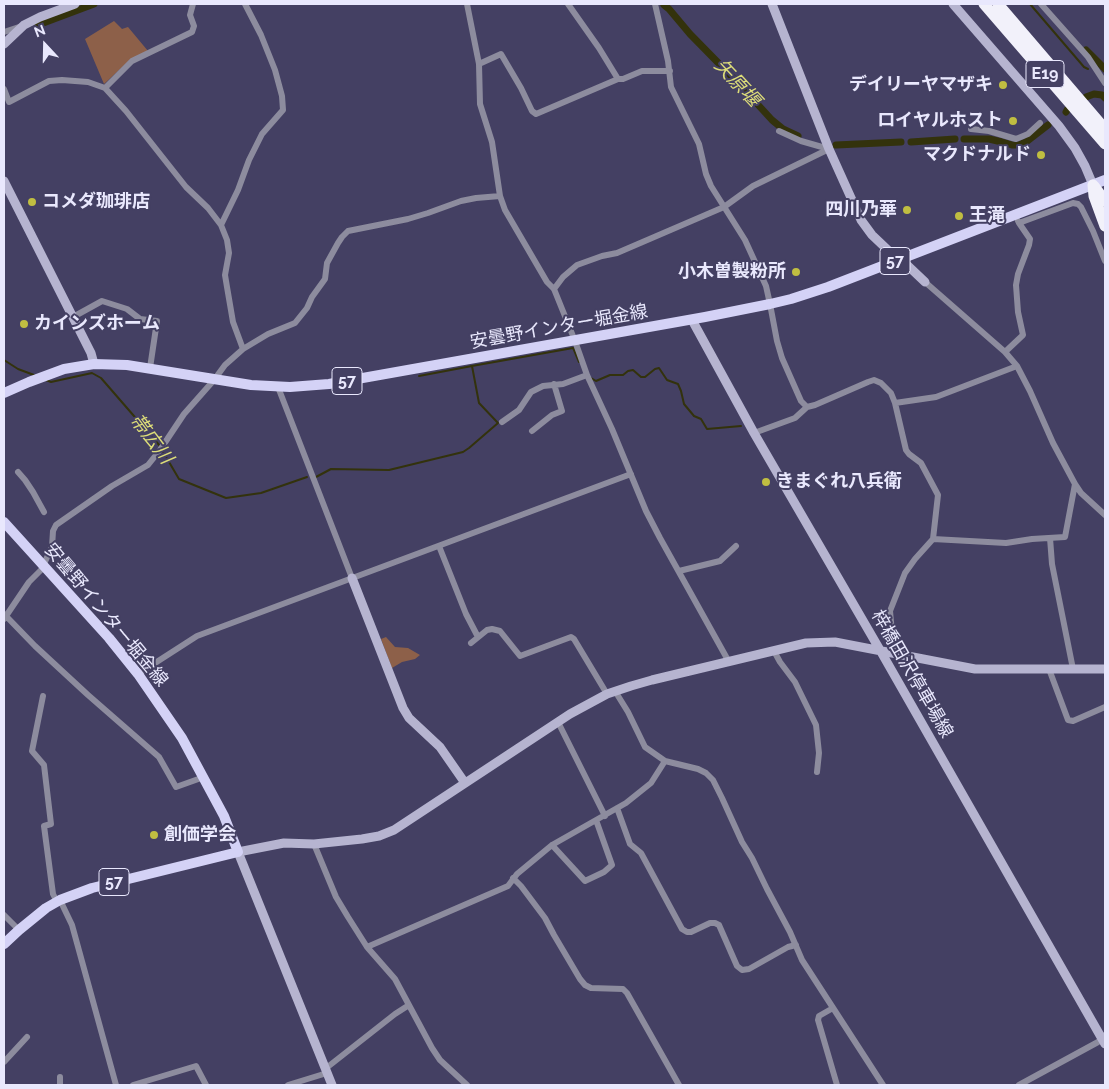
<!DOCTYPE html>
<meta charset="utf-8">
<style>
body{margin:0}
#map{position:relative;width:1109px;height:1089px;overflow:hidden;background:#444063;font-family:Raleway,sans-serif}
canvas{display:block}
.frame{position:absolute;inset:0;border:5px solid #e9e8fd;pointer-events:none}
.north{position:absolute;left:20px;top:20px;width:50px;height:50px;-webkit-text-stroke:4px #444063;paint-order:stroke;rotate:339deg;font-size:14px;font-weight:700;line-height:20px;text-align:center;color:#e9e8fd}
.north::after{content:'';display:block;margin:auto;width:18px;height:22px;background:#e9e8fd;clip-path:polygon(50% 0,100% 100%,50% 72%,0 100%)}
</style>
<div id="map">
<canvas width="1109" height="1089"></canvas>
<div class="frame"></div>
<div class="north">N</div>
</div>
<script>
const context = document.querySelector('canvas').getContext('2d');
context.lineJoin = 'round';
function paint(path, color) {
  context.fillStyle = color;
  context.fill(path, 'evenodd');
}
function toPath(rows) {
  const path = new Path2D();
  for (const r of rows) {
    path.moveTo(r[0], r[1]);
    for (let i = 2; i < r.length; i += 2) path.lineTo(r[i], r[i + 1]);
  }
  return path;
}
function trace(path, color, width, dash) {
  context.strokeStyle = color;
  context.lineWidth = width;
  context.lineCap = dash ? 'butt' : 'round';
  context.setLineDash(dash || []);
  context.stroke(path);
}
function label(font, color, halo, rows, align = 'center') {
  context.font = font + ' Raleway,"Noto Sans JP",sans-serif';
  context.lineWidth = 4;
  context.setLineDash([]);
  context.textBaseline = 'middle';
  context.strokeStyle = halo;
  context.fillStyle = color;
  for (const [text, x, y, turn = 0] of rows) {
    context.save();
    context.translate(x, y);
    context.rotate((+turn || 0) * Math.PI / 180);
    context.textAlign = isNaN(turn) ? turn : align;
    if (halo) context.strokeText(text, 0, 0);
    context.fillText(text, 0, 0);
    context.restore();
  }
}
paint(toPath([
 [114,21,122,29,128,27,148,51,130,60,104,84,85,39],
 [386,637,395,647,408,648,420,655,415,659,402,662,392,668,381,639]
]), '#8d6049');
trace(toPath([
 [1030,4,1084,67,1088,69],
 [4,360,18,369,34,375],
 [419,376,472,366],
 [591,378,596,381,610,375,623,375,628,371,633,370,641,377,645,377,655,369,659,368,667,380,678,384,681,391,684,404,694,416,701,419,707,429,741,426],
 [46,380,51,382,92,373,101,378,160,446],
 [162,450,179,479,226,498,261,493,307,477],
 [316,477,331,469,389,470,463,452,469,448,498,423,479,403,472,366,573,348,574,350,579,362]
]), '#33320c', 2);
trace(toPath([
 [664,5,669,9,690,34,738,83,772,120,783,129,798,136],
 [38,25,94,4],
 [1086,50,1105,69],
 [1086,97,1094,94,1102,95,1105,98],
 [1066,112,1067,110],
 [964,139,989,139,1002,142,1012,145,1019,145,1026,142,1048,125],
 [911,142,955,139],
 [836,145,901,142]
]), '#33320c', 7);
trace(toPath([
 [467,4,479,64,480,104,492,142,500,196,505,210,547,282,554,289,575,341,587,375,612,429,646,511,660,538,729,662],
 [568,4,599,48,618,79],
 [655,4,668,61,671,87,699,144,706,174,711,186,745,240,766,286,770,304,777,341,782,358,801,401,807,407],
 [1041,4,1088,57,1105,83],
 [4,32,22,26],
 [479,64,501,54,521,88,532,111,536,114,618,79,623,79,642,71,670,71],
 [105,88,132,61,192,32,194,26,190,15,193,4],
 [4,89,9,102,49,81,62,80,88,82,105,88,126,111,186,187,208,208,221,225,227,240,229,253,225,275,227,287,233,322,243,349],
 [971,129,989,131,1016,139,1028,134,1040,123],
 [779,131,801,141,829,149],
 [1018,221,1019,223,1073,203,1078,204,1081,207,1093,231,1105,261],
 [221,225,238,190,249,160,262,134,283,110,282,96,275,70,261,35,245,4],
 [925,282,1005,352,1017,366,1030,391,1053,443,1075,484,1081,493,1105,515],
 [554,289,563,277,577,265,602,256,617,253,724,207,753,186,829,149],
 [73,317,102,301,127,309,140,319,157,321,150,368],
 [1005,352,1023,335,1018,312,1016,285,1018,274,1029,245,1030,239,1019,223],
 [278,387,352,578],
 [895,403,936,397,1017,366],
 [502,422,519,410,531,392,543,386,563,384,587,375],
 [532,431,552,415,562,411,554,384],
 [754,433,795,418,807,407,815,405,868,382,874,380,881,383,891,393,895,403,906,450,909,454,921,463,938,495,933,539,915,559,905,573,890,611,894,654],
 [18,472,25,480,33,492,44,512],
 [1050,538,1052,564,1073,669],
 [933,539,1006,543,1032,539,1065,537,1075,484],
 [439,546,466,614,478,637],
 [679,571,720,561,736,546],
 [5,615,35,646,88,695,159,757,176,787,204,777],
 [4,619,29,582,41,570,52,547,53,531,56,525,112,486,148,465,160,450,184,414,214,380,225,365,243,349,268,334,295,323,307,308,312,297,325,279,327,263,338,243,342,237,348,231,408,219,428,213,461,201,476,198,500,196],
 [471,643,487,630,492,629,500,631,520,656,571,637,574,639,607,694],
 [774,651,780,662,795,682,816,725,819,753,817,772],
 [1049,669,1068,720,1073,721,1105,707],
 [138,674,197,636,631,474],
 [615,691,628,712,645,747,665,761,698,769,706,773,713,780,722,798,742,842,752,858,767,889,790,932,802,960,883,1085],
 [43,696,32,751,44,765,51,824,44,826,53,894,57,902],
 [558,722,605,816],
 [617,808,630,844,641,853,682,929,687,932,691,932,710,923,715,923,719,925,737,966,742,970,749,969,788,947,796,945],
 [314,844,336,897,348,917,367,947,395,979,432,1048,440,1060,467,1085],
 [552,845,585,881,604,872,612,865,596,820],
 [513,878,521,886,545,918,554,935,580,979,585,985,591,988,623,989,627,993,679,1085],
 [60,900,72,925,116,1085],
 [4,915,19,930],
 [367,947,508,886,517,874,552,845,626,803,651,783,665,761],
 [833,1008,819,1016,818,1020,837,1085],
 [4,1062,27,1037],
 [325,1069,395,1014,409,1005],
 [60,1077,60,1085],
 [133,1085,196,1066,206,1085],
 [288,1085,327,1073],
 [1019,1085,1098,1042,1105,1035]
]), '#8d8c9e', 6);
trace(toPath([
 [772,4,829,149,861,220,872,235,892,254,905,263,925,282],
 [953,4,1059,126,1075,148,1085,166,1093,185],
 [4,44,24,25,40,17,75,4],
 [4,181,91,353,94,364],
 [692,320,754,433,880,650,1105,1044],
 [352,578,403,708,409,718,440,747,465,783],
 [332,1085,238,852,284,843,314,844,362,839,379,836,394,830,570,714,607,694,631,686,652,680,806,643,835,642,975,669,1105,669]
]), '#b6b4d0', 9);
trace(toPath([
 [4,393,29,382,64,369,94,364,127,365,251,385,290,387,329,384,705,317,770,304,791,299,828,287,1105,180],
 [4,522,109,638,138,674,182,738,224,816,238,852,92,888,60,900,46,908,19,930,4,944]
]), '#d4d2f6', 10);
trace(toPath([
 [984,4,1105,144],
 [998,4,1105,129],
 [1093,185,1094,196,1105,226],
 [1094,186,1105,201]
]), '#f2f1fa', 11);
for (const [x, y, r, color] of [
 [1003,85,5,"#c0be41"],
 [1013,121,5,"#c0be41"],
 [1041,155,5,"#c0be41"],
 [32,202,5,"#c0be41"],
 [907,210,5,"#c0be41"],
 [959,216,5,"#c0be41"],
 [796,272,5,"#c0be41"],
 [24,324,5,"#c0be41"],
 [766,482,5,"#c0be41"],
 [154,835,5,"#c0be41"]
]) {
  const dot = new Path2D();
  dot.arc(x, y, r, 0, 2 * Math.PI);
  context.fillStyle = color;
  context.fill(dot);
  trace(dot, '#444063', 2);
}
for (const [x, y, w] of [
 [1045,74,38],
 [895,261,30],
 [347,381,30],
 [114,882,30]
]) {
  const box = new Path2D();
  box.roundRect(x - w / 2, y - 13.5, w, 27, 4);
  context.fillStyle = '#444063';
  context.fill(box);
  trace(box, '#e9e8fd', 1);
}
label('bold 16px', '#e9e8fd', null, [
 ["E19",1045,74],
 ["57",895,261],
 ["57",347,381],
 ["57",114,882]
]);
label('bold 18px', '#e9e8fd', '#444063', [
 ["デイリーヤマザキ",993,85],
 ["ロイヤルホスト",1003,121],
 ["マクドナルド",1031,155],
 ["コメダ珈琲店",42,202,"left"],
 ["四川乃華",897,210],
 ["王滝",969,216,"left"],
 ["小木曽製粉所",786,272],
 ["カインズホーム",34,324,"left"],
 ["きまぐれ八兵衛",776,482,"left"],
 ["創価学会",164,835,"left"]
], 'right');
label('18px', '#e9e8fd', '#444063', [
 ["安曇野インター堀金線",559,327,-10],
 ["安曇野インター堀金線",106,615,50],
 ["梓橋田沢停車場線",912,674,60]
]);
label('italic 19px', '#dddd79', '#444063', [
 ["矢原堰",737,83,47],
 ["帯広川",151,439,53]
]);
</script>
